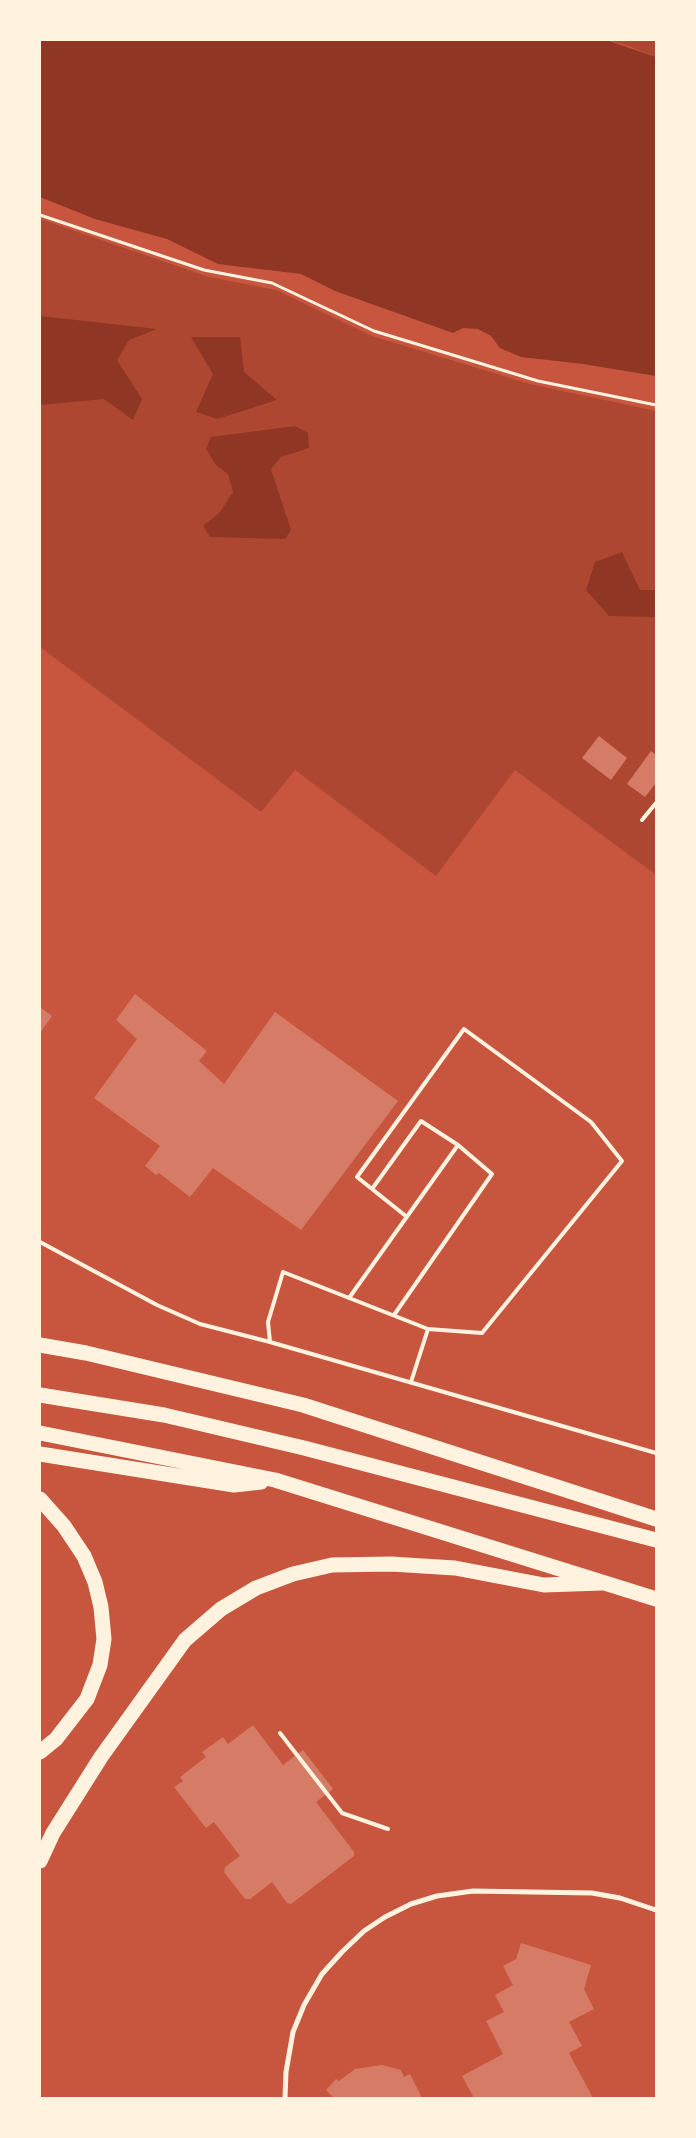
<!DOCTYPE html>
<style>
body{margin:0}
#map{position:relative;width:696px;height:2138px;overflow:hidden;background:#c8553d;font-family:Quicksand,sans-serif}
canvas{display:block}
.frame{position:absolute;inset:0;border:41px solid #fff3e0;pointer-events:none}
</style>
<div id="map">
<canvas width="696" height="2138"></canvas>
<div class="frame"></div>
</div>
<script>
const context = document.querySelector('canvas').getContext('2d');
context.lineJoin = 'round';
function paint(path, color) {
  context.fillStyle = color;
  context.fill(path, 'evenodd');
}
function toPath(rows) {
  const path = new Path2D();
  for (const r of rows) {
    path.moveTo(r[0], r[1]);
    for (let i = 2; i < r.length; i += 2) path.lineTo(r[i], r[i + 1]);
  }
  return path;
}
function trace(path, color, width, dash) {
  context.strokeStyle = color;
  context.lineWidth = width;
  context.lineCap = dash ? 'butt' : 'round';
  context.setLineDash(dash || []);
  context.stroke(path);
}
paint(toPath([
 [607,40,656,40,656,57,626,45],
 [40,219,209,277,276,290,372,336,530,384,656,411,656,875,515,770,436,876,295,770,261,812,40,647]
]), '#ae4732');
paint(toPath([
 [40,40,606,40,656,57,656,376,583,364,521,357,500,348,491,336,478,329,463,328,453,333,335,291,301,274,218,264,167,239,95,219,40,197],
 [40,316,157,329,129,340,117,360,142,399,133,420,104,399,40,405],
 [191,337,240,337,244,372,277,400,217,419,196,412,213,374],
 [295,426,308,433,309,448,281,457,271,469,291,530,285,539,210,537,203,526,220,512,233,492,228,474,216,465,206,449,211,437],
 [622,552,640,590,656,590,656,617,609,616,586,590,595,562]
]), '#8f3625');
paint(toPath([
 [599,736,627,758,611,780,582,758],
 [651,751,656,755,656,783,645,797,627,784],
 [135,994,207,1051,199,1061,224,1084,275,1012,398,1101,301,1230,213,1168,190,1197,159,1173,156,1175,145,1166,160,1146,94,1098,137,1039,116,1020],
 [40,1007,52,1016,40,1033],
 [253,1725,283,1765,303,1750,333,1789,316,1802,354,1852,354,1856,291,1904,287,1903,272,1882,250,1899,245,1899,224,1872,225,1867,240,1856,214,1822,206,1828,174,1787,183,1781,180,1777,206,1757,202,1752,223,1737,228,1744],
 [521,1943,591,1965,584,1989,594,2009,569,2022,582,2046,569,2053,593,2098,474,2098,462,2076,503,2054,486,2021,504,2012,495,1995,513,1985,503,1966,516,1959],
 [382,2065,401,2070,404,2077,410,2074,422,2098,332,2098,333,2097,326,2090,336,2079,339,2081,355,2069]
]), '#d67c66');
trace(toPath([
 [40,215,204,270,272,283,374,331,538,381,656,405]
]), '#fff3e0', 3);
trace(toPath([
 [642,820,656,803],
 [40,1242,157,1305,200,1324,270,1342,656,1453],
 [349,1298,458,1145,421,1121,372,1189],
 [394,1315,492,1174,458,1145],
 [270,1342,268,1322,283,1272,428,1329,482,1333,622,1161,591,1122,464,1029,357,1177,407,1217],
 [411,1382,428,1329],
 [280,1733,342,1813,388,1829]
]), '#fff3e0', 4);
trace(toPath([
 [285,2098,286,2072,293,2032,304,2005,322,1974,342,1952,364,1931,385,1917,411,1904,437,1896,473,1891,592,1893,620,1898,656,1910]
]), '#fff3e0', 5);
trace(toPath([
 [40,1345,86,1353,303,1405,656,1519],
 [40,1395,164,1415,304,1448,656,1540],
 [40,1433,275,1480,656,1599],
 [40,1454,234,1485,261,1482],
 [40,1499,64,1526,84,1556,95,1582,101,1607,104,1639,100,1665,87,1699,56,1739,40,1752],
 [40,1861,53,1833,101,1757,185,1640,221,1609,256,1588,293,1574,332,1565,391,1564,455,1568,544,1585,602,1583]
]), '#fff3e0', 15);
</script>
